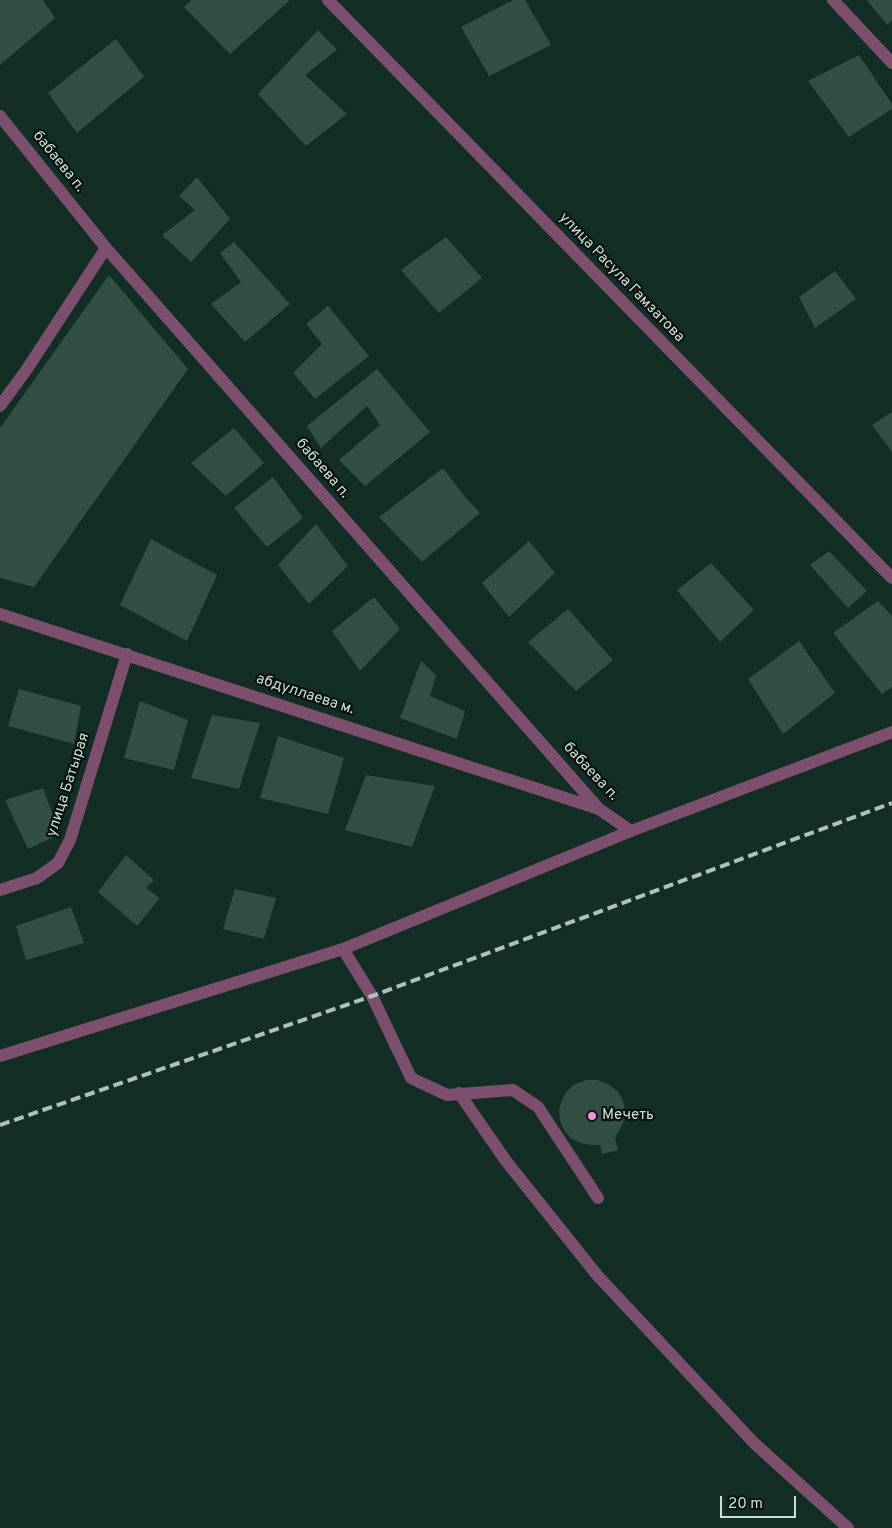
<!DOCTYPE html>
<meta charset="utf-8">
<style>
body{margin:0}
#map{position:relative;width:892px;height:1528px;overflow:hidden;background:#122e25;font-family:Overpass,sans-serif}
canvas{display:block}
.scale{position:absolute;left:720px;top:1496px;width:76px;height:22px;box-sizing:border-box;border:2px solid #cdddd7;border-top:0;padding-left:6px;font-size:15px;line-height:18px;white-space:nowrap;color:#cdddd7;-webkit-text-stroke:4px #081310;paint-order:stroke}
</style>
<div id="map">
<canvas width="892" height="1528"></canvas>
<div class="scale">20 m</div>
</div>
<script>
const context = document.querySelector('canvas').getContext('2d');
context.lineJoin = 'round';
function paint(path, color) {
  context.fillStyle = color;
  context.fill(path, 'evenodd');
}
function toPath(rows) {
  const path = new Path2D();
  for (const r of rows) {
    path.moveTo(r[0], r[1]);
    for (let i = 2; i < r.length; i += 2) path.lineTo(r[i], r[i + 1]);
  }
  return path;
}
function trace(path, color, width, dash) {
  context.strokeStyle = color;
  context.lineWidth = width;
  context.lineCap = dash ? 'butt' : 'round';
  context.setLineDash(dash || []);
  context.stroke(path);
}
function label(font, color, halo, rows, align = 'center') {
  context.font = font + ' Overpass,sans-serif';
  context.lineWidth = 4.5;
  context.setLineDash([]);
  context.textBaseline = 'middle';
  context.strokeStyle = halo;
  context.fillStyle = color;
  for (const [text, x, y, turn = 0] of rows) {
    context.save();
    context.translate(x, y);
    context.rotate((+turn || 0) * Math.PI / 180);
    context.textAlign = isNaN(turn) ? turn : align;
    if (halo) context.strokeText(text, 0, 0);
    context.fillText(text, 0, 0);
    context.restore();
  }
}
paint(toPath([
 [0,0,43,0,55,18,0,65],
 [191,0,290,0,230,54,184,7],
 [513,0,525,0,551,45,489,76,461,27],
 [867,0,892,0,892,20,887,25],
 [318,30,337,50,305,75,347,114,306,146,258,94],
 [116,39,144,77,77,133,48,93],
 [859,55,892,104,892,109,849,137,808,81],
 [197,177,230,219,191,262,162,235,195,210,179,196],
 [446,237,482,278,439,313,401,270],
 [234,242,290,304,245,342,211,304,241,282,220,253],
 [835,271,856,299,815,328,799,297],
 [109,275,188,369,34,587,0,578,0,428],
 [328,306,369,356,315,399,293,373,322,344,306,324],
 [377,369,430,432,365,486,339,460,380,425,367,406,321,448,307,426],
 [892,412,892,452,872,425],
 [234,428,264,463,226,496,191,463],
 [443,468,465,497,480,513,422,562,379,517],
 [273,477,303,518,267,547,234,508],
 [316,524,348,566,309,604,278,565],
 [151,539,217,575,187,641,120,605],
 [529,541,555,573,509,617,482,583],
 [829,551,867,591,848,608,810,565],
 [711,563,754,610,720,642,677,590],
 [374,597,400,629,360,671,332,631],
 [878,601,892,616,892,687,882,694,833,633],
 [568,609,613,660,576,691,528,642],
 [799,641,835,693,783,734,748,679],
 [421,661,436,675,430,696,465,711,457,739,400,718],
 [19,689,81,706,74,744,8,726],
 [140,701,188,720,174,770,124,758],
 [212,715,260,723,239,789,191,778],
 [278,736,344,758,328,814,260,798],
 [366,775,435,786,412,847,345,830],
 [43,788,60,834,28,849,5,800],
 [126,855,154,880,146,888,160,898,137,926,98,892],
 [235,889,276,898,264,939,223,929],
 [71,907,84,943,26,960,16,926],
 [586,1080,597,1080,608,1084,617,1091,623,1100,625,1111,623,1123,615,1138,618,1150,602,1154,600,1145,591,1145,580,1143,571,1138,564,1130,560,1121,559,1110,562,1100,567,1091,575,1084]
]), '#324f45');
trace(toPath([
 [343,949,372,996,411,1078,447,1095,513,1090,538,1107,598,1198],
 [459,1093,506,1161,597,1275,754,1443,848,1528]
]), '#7d4f6e', 12);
trace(toPath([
 [328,0,892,578],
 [833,0,892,63],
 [0,116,106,248,599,809,631,831],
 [0,406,27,369,106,248],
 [0,614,599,809],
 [0,890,37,878,58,863,70,840,127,654],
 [0,1056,343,949,631,831,892,732]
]), '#7d4f6e', 12);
trace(toPath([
 [0,1125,372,996,892,803]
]), '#afc1bb', 4, [10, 5]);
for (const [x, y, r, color] of [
 [592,1116,5,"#f391d5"]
]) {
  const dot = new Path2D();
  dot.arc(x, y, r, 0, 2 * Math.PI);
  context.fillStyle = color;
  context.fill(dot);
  trace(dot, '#081310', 2);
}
label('15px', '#cdddd7', '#081310', [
 ["бабаева п.",58,162,51],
 ["улица Расула Гамзатова",621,278,46],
 ["бабаева п.",322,469,49],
 ["абдуллаева м.",305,695,18],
 ["бабаева п.",590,772,47],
 ["улица Батырая",69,785,-72]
]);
label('15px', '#cdddd7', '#081310', [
 ["Мечеть",602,1116]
], 'left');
</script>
